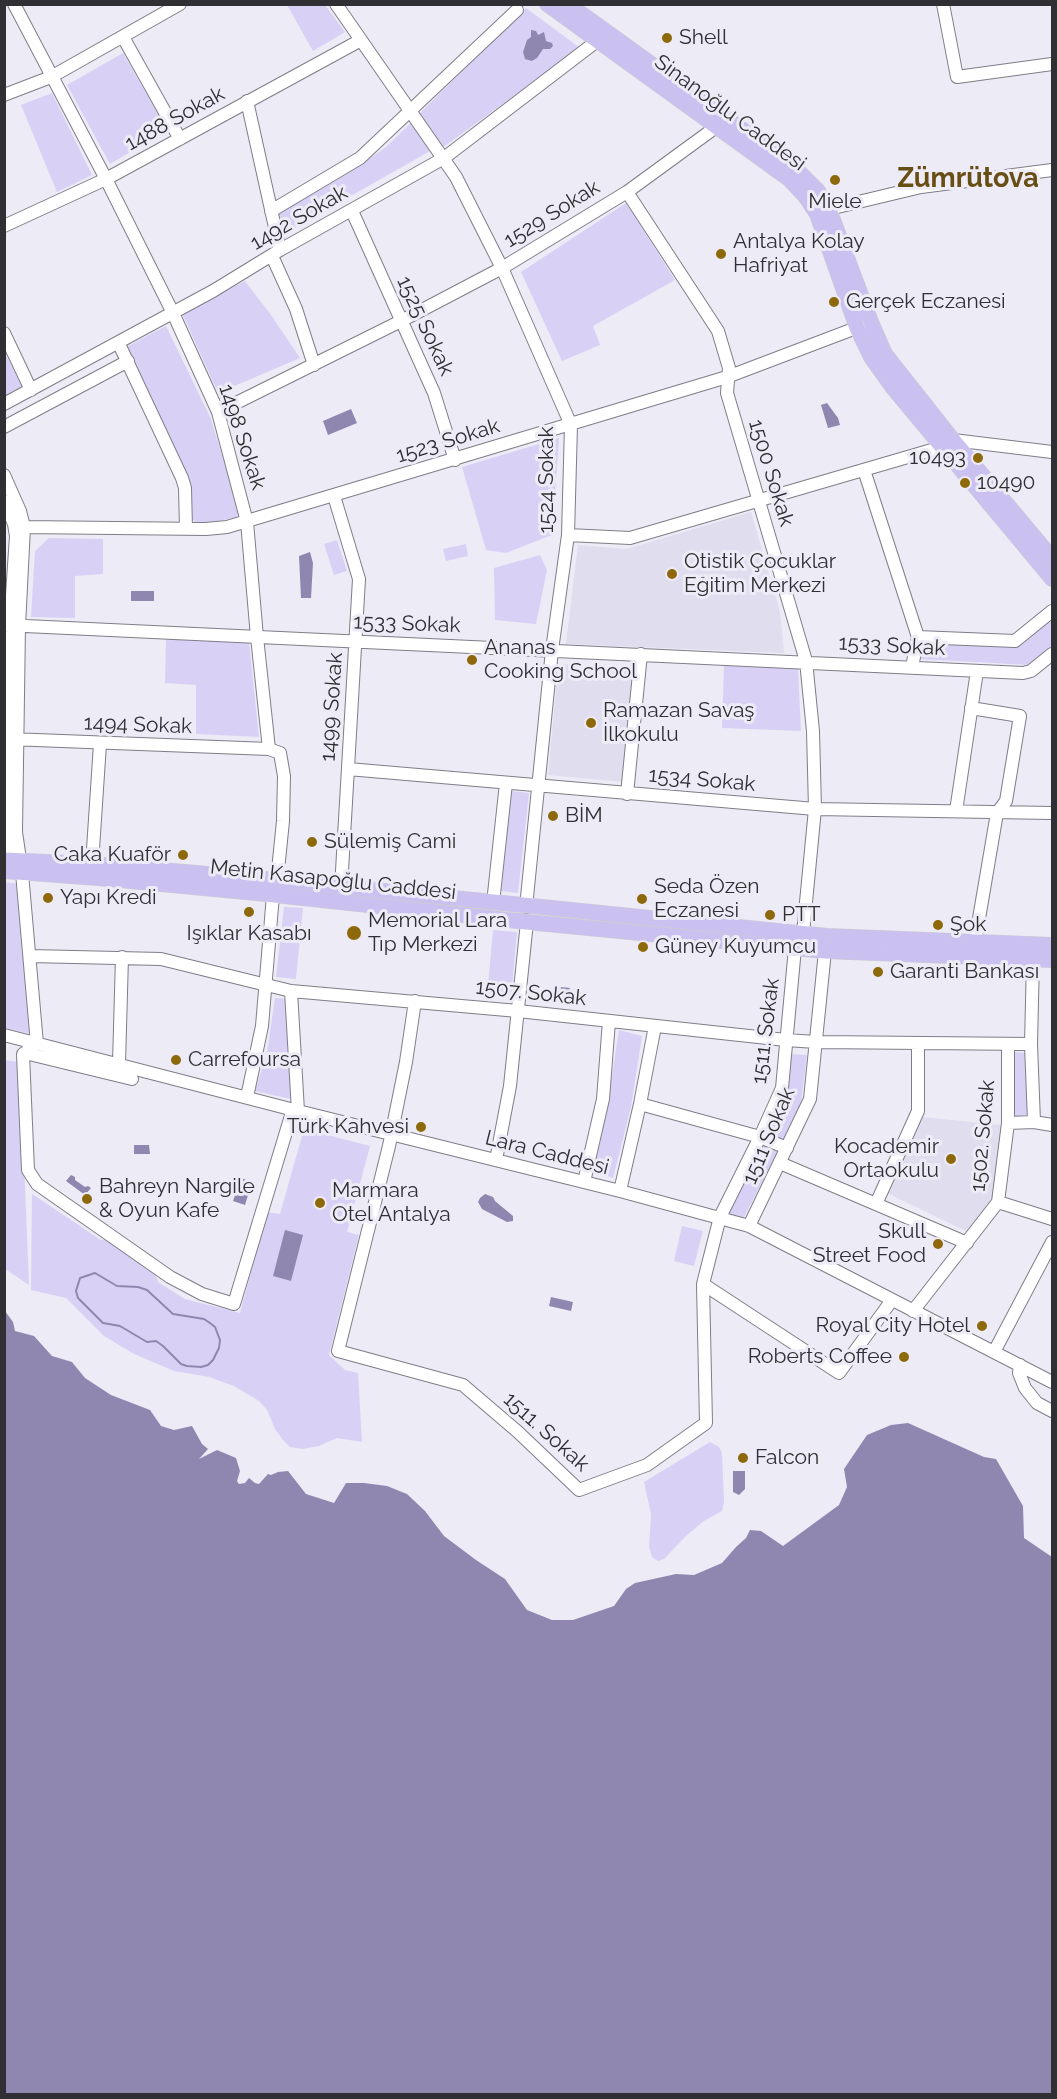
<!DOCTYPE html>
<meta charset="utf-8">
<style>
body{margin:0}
#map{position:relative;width:1057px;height:2099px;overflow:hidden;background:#edebf6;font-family:Raleway,sans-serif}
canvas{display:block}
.frame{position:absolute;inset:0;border:6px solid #302f33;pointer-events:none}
</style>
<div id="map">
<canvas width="1057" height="2099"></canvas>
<div class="frame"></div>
</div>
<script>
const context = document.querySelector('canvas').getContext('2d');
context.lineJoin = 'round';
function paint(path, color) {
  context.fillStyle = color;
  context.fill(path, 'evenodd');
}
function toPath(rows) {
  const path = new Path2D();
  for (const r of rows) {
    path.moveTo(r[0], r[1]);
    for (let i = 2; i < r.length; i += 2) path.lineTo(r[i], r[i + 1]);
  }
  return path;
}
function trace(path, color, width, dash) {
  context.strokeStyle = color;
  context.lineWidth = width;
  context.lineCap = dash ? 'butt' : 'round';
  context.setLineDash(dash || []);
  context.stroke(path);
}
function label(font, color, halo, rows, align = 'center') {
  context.font = font + ' Raleway,sans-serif';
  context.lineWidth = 6;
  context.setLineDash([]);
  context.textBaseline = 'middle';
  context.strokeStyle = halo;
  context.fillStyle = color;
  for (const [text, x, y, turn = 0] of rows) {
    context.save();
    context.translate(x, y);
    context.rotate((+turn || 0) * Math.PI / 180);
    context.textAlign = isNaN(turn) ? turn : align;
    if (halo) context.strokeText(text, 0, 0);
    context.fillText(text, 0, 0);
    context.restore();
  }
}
paint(toPath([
 [751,512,780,611,784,653,566,644,578,545,627,549],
 [562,664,634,670,624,782,548,775,558,669],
 [922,1117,1002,1125,995,1201,968,1232,887,1193]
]), '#e0ddef');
paint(toPath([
 [287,5,325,5,345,32,313,51],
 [526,8,580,48,442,148,419,114],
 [123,53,167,130,110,164,67,85],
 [52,93,92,175,57,192,21,105],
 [412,122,432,150,282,235,278,214,349,173,386,147],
 [626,203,675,280,593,326,600,345,562,361,521,272],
 [245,281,271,315,300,358,218,393,182,313],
 [166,326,211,419,226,468,238,514,236,517,215,522,195,522,191,517,126,347],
 [4,351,22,387,5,397,4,397],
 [559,438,552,535,506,553,486,550,462,467],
 [49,538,103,539,103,574,75,576,75,618,31,617,35,551],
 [337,540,347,571,334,575,324,544],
 [466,544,468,556,446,561,443,549],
 [540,555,547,570,536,624,495,620,494,568],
 [1052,619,1052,649,1030,665,919,659,921,642,1018,647],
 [166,637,249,642,259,737,196,734,196,685,165,683],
 [724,665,798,669,801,731,722,728],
 [511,791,529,793,518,893,501,891],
 [4,882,19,884,31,1034,5,1028],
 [284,907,303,908,296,979,276,977],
 [493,930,517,932,511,999,487,996],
 [275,998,288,999,295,1100,255,1091,267,1053],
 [619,1030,642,1036,631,1107,613,1178,594,1171,608,1101],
 [1012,1052,1029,1053,1027,1117,1010,1117],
 [791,1054,807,1055,801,1103,783,1141,768,1134,786,1092],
 [4,1060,20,1062,29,1285,5,1269],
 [304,1129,370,1146,347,1232,359,1235,329,1355,345,1370,358,1373,362,1442,337,1438,319,1446,303,1449,290,1447,283,1440,275,1429,267,1410,259,1401,234,1386,209,1377,174,1371,134,1354,104,1336,66,1298,31,1290,32,1194,101,1240,109,1239,154,1271,158,1282,185,1299,240,1313,267,1212,280,1214],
 [763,1144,778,1151,743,1219,728,1214],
 [682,1226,703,1231,694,1266,674,1261],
 [710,1442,719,1447,722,1453,724,1503,722,1511,704,1521,687,1535,664,1559,658,1561,652,1557,649,1547,651,1514,644,1482]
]), '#d8d1f5');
paint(toPath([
 [531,30,536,31,538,35,544,32,546,41,552,43,553,46,550,49,543,49,537,58,532,61,525,59,523,52,527,40,531,37],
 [827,403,838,418,840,425,828,428,821,405],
 [351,409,357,423,328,435,323,421],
 [310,552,313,563,311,598,301,598,299,556],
 [131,591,154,591,154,601,131,601],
 [561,987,570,988,568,1003,559,1002],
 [134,1145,149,1145,150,1154,134,1154],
 [71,1175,75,1177,75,1180,85,1187,88,1186,91,1188,85,1195,66,1181],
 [241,1178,252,1182,245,1205,233,1201],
 [485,1194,493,1197,495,1201,513,1216,513,1221,507,1222,482,1209,478,1202,480,1198],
 [285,1230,303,1235,291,1281,273,1276],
 [551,1297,573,1302,571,1311,549,1306],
 [5,1311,13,1322,15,1331,34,1336,52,1356,72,1362,85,1378,111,1395,150,1410,161,1426,174,1430,192,1426,202,1444,208,1449,199,1459,217,1450,236,1458,240,1471,237,1481,239,1484,245,1483,249,1478,255,1483,259,1484,268,1474,271,1475,278,1472,288,1471,306,1494,334,1503,346,1483,364,1483,387,1486,407,1494,425,1511,444,1536,476,1560,505,1579,527,1610,552,1620,573,1620,614,1606,626,1589,635,1583,676,1574,694,1575,722,1563,736,1547,746,1538,750,1530,761,1531,783,1546,839,1505,847,1487,844,1469,867,1435,891,1425,908,1423,984,1457,996,1459,1023,1506,1024,1538,1052,1557,1052,2094,5,2094],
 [733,1471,745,1471,745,1489,739,1495,733,1492]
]), '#9087b1');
trace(toPath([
 [95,1273,117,1286,138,1287,147,1290,173,1314,204,1319,210,1323,215,1327,220,1340,219,1348,213,1360,208,1365,201,1367,187,1366,181,1364,163,1346,156,1341,147,1342,120,1326,103,1323,78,1298,76,1291,80,1278,95,1273]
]), '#9087b1', 2);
const minor = toPath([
 [14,4,106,179,173,313,218,412,247,522,257,637,269,749,280,753,284,776,283,821,277,880],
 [336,4,456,177,502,268,571,425,568,535,552,650,526,907],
 [943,4,957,77,1052,64],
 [123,37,180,139],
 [4,95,51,77,180,4],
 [247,101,280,250],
 [627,192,718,331,729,368,727,393,806,661,813,731,815,809,803,933],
 [829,209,921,187,1052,170],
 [271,211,360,158,517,10],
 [352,211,434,393,455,460],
 [4,226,106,179,361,40],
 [272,256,296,309,314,365],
 [4,333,31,390],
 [119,344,182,478,185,488,186,529],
 [4,404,213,291,280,250,444,158,597,41],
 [218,412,401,321,502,268,627,192,716,127],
 [4,427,128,361],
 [953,440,1052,452],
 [864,470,918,637,912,667],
 [4,475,20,511,24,527,19,626,16,832,22,873,37,1044],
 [334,496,359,579,341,888],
 [4,501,14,524,16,536,10,625,6,739,8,867],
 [24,527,206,529,227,527,727,377,864,325],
 [568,535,630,538,942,447],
 [4,625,1023,673,1031,671,1052,654],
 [918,637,1015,641,1052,611],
 [971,708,1020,716,1006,801,997,813,975,942],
 [10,739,269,749],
 [348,769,815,809,1052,813],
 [627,794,641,654],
 [956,811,977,671],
 [92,864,100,744],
 [493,903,506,783],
 [30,956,161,959,291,991,518,1011,786,1040,816,1042,1031,1044],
 [1033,959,1031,1044,1034,1122],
 [291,991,298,1111],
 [415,1001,406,1062,389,1146,338,1351,463,1385,518,1432,579,1490,647,1465,706,1423,703,1284,720,1217,760,1137,782,1088,795,948],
 [4,1035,298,1111,620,1191,749,1226,1052,1382],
 [28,1041,29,1050,23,1054,28,1170,37,1184,170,1277,202,1294,234,1304,293,1109],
 [25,1053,132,1079],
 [119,1063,122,957],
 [247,1097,262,1026,273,895],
 [640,1104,760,1137,787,1148],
 [1008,1123,1034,1122,1052,1125],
 [496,1160,510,1086,527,922],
 [780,1163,967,1243],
 [584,1182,603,1099,609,1021],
 [620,1191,640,1104,655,1026],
 [998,1202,1052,1219],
 [876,1204,918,1111,918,1043],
 [749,1226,810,1099,825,951],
 [703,1284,839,1373,892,1300],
 [913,1311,998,1202,1008,1123,1008,1044],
 [994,1352,1052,1242],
 [1020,1365,1019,1373,1025,1388,1037,1403,1052,1411]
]);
const major = toPath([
 [547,4,764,161,789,179,805,196,817,214,857,328,871,357,893,388,1052,579],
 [568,4,793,166,818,191,829,209,871,322,885,354,953,440,1052,558],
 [4,860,92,864,277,880,827,936,1052,945],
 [4,871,98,878,256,893,527,922,825,951,1052,960]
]);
trace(minor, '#7f7d87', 14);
trace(major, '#cdcdce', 16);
trace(minor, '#fff', 12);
trace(major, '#cbc1f0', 15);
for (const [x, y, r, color] of [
 [667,38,6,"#8d690c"],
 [835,180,6,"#8d690c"],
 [721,254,6,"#8d690c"],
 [834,302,6,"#8d690c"],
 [978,458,6,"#8d690c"],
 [965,483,6,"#8d690c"],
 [672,574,6,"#8d690c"],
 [472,660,6,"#8d690c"],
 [591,723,6,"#8d690c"],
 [553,816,6,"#8d690c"],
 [312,842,6,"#8d690c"],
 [183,855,6,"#8d690c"],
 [48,898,6,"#8d690c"],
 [642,899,6,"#8d690c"],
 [249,912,6,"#8d690c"],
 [770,915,6,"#8d690c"],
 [938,925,6,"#8d690c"],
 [354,933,8,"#8d690c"],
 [643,947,6,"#8d690c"],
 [878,972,6,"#8d690c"],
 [176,1060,6,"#8d690c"],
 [421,1127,6,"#8d690c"],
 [951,1159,6,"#8d690c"],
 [87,1199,6,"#8d690c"],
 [320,1203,6,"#8d690c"],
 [938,1244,6,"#8d690c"],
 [982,1326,6,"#8d690c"],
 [904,1357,6,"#8d690c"],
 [743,1458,6,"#8d690c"]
]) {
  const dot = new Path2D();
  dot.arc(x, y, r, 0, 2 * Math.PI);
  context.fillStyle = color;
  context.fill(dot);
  trace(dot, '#edebf6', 2);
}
label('21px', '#302f33', '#edebf6', [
 ["Shell",679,38],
 ["Miele",835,202,"center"],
 ["Antalya Kolay",733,242],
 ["Hafriyat",733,266],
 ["Gerçek Eczanesi",846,302],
 ["10493",966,458,"right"],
 ["10490",977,483],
 ["Otistik Çocuklar",684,562],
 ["Eğitim Merkezi",684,586],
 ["Ananas",484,648],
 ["Cooking School",484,672],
 ["Ramazan Savaş",603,711],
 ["İlkokulu",603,735],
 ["BİM",565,816],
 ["Sülemiş Cami",324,842],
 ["Caka Kuaför",171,855,"right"],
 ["Seda Özen",654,887],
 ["Eczanesi",654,911],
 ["Yapı Kredi",60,898],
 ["PTT",782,915],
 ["Memorial Lara",368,921],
 ["Tıp Merkezi",368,945],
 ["Şok",950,925],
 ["Işıklar Kasabı",249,934,"center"],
 ["Güney Kuyumcu",655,947],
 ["Garanti Bankası",890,972],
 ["Carrefoursa",188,1060],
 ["Türk Kahvesi",409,1127,"right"],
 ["Kocademir",939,1147,"right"],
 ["Ortaokulu",939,1171,"right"],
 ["Bahreyn Nargile",99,1187],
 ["& Oyun Kafe",99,1211],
 ["Marmara",332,1191],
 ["Otel Antalya",332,1215],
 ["Skull",926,1232,"right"],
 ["Street Food",926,1256,"right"],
 ["Royal City Hotel",970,1326,"right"],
 ["Roberts Coffee",892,1357,"right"],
 ["Falcon",755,1458]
], 'left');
label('21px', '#302f33', '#edebf6', [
 ["Si̇nanoğlu Caddesi",730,113,36],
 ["1488 Sokak",175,119,-29],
 ["1529 Sokak",552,214,-32],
 ["1492 Sokak",299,218,-30],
 ["1525 Sokak",425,326,65],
 ["1498 Sokak",242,437,72],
 ["1523 Sokak",448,441,-17],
 ["1500 Sokak",771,473,73],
 ["1524 Sokak",547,480,-90],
 ["1533 Sokak",407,624,2],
 ["1533 Sokak",892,646,3],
 ["1499 Sokak",332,707,-86],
 ["1494 Sokak",138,725,2],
 ["1534 Sokak",702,780,5],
 ["Metin Kasapoğlu Caddesi",333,880,6],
 ["1507. Sokak",531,993,6],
 ["1511. Sokak",766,1031,-83],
 ["1511 Sokak",769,1136,-67],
 ["1502. Sokak",983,1136,-85],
 ["Lara Caddesi",547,1153,14],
 ["1511. Sokak",546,1432,42]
]);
label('bold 27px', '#674e14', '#edebf6', [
 ["Zümrütova",968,179]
]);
</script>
